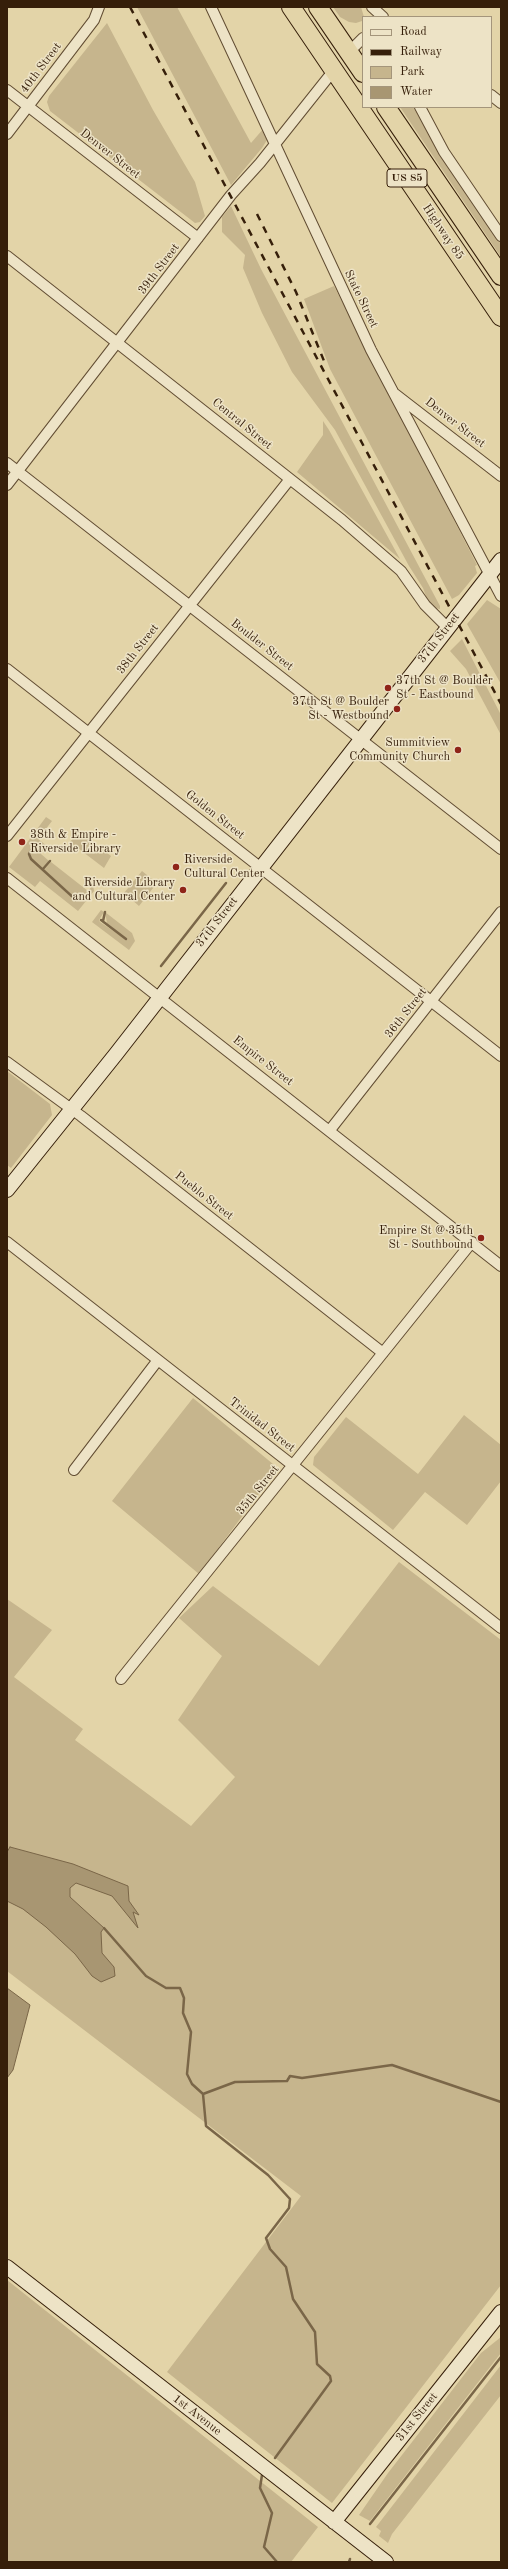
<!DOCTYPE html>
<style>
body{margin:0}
#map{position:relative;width:508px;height:2569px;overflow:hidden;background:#e3d4a8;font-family:"Old Standard TT",serif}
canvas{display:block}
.frame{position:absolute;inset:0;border:8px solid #361f0a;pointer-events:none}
.legend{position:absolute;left:362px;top:16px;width:130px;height:92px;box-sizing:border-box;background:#ede3c6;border:1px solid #a4957b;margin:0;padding:5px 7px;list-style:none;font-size:12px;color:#361f0a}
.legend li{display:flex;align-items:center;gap:8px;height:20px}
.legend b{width:20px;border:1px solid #a4957b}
</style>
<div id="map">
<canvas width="508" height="2569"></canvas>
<div class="frame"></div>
<ul class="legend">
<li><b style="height:5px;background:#ede3c6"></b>Road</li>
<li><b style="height:5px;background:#361f0a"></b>Railway</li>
<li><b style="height:11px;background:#c6b58d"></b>Park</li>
<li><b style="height:11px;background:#a89672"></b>Water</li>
</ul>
</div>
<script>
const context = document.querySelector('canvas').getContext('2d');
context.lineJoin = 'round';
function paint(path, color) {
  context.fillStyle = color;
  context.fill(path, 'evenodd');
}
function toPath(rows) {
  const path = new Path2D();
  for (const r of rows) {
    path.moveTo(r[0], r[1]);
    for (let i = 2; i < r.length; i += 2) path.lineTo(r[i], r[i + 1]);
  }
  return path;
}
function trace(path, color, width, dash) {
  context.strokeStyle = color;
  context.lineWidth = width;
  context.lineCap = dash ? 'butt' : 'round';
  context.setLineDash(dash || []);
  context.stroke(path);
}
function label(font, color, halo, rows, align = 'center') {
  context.font = font + ' "Old Standard TT",serif';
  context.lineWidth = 3;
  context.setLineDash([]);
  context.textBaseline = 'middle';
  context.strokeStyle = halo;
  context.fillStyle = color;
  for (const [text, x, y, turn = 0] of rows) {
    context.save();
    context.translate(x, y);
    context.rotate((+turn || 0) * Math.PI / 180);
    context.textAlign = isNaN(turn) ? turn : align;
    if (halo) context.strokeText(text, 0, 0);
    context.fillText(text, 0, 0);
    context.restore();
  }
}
paint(toPath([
 [137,7,177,7,251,143,264,128,267,140,262,148,231,185],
 [333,7,361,7,364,17,362,21,356,23,349,22,340,17],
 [107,23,153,110,195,182,205,216,200,222,195,223,50,111,47,102,49,96],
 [400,107,413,107,457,181,501,244,501,257],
 [231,206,261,269,440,606,440,609,434,608,428,602,423,588,409,566,335,430,292,372,262,313,243,268,245,255,222,232,222,217],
 [334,286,477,565,475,566,477,573,459,595,452,599,330,369,304,299],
 [323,421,329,430,400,559,297,472,323,435],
 [487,600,501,609,501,684,467,624],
 [462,639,501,715,501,735,466,669,450,651],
 [46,817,52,821,38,839,47,846,41,854,49,861,42,869,32,859,30,854,35,843,29,851,29,857,75,901,77,899,44,870,51,862,88,891,93,885,94,891,78,911,40,881,35,887,9,867],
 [79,831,111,856,104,868,70,842],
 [142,871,157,883,139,906,124,893],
 [101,910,104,912,99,920,100,922,127,940,107,923,105,912,132,933,135,941,129,950,92,922],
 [7,1071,50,1104,52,1115,11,1168,7,1165],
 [193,1398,273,1464,276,1471,199,1574,112,1501],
 [464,1415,501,1445,501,1481,467,1525,425,1492,393,1530,313,1465,314,1457,346,1417,418,1474],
 [399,1562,501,1640,501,2285,332,2503,167,2372,301,2196,7,1971,7,1599,52,1630,14,1677,83,1729,75,1740,191,1826,235,1777,178,1720,222,1656,179,1618,213,1586,319,1666],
 [7,2280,318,2527,291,2562,7,2562],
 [501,2337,501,2353,370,2521,359,2515,388,2473,481,2353],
 [501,2365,501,2395,392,2534,388,2543,379,2536,381,2531,376,2527]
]), '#c6b58d');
const water = toPath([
 [10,1847,73,1864,128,1886,129,1901,139,1915,133,1912,138,1928,112,1896,76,1883,70,1888,70,1897,104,1928,101,1932,102,1953,114,1967,115,1976,101,1982,92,1976,75,1954,46,1927,23,1909,7,1901,7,1852,10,1847],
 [7,1988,30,2005,13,2070,7,2078,7,1988]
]);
paint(water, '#a89672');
trace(water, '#7a6648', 1);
trace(toPath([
 [35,844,29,854,31,859,76,900],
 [43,869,50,861],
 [101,920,126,939],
 [103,921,105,912],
 [161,966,226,883],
 [104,1928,146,1976,166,1988,180,1988,184,1998,183,2013,191,2032,187,2074,192,2084,203,2094],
 [275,2458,331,2381,330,2376,317,2364,315,2332,293,2299,286,2267,270,2249,266,2238,289,2208,290,2199,268,2175,206,2126,203,2094,235,2082,287,2081,290,2076,302,2078,392,2065,501,2102],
 [262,2475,260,2488,272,2513,264,2547,277,2562],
 [370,2524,501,2357],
 [349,2562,350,2559]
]), '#7a6648', 2.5);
const street = toPath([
 [211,7,371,350,501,596],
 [372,7,383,17],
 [349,52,363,38],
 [7,90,198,238],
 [491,95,501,103],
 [420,107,444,152,501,236],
 [7,134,94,20,99,7],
 [7,256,342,520,401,571,425,605,447,627],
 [395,394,501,476],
 [7,463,501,849],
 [7,485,231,195,260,163,334,70],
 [7,669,501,1056],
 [7,836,290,479],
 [7,878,501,1266],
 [7,1062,81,1116,383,1353],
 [330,1130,501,912],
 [7,1242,501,1628],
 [74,1470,158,1360],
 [121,1679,472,1242]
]);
const secondary = toPath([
 [7,1190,116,1054,501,560],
 [7,2267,386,2562],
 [334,2522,501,2312]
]);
const highway = toPath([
 [291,7,501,317],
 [318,7,363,73],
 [386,107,501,276]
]);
trace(street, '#614c32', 12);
trace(secondary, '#361f0a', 16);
trace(highway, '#361f0a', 20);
trace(street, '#ede3c6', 10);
trace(secondary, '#ede3c6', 14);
trace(highway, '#e3d4a8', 18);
trace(toPath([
 [130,7,501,704],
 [257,214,296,292,324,361]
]), '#361f0a', 2.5, [7, 7]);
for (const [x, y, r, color] of [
 [388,688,4,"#8f2418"],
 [397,709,4,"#8f2418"],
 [458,750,4,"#8f2418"],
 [22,842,4,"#8f2418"],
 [176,867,4,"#8f2418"],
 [183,890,4,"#8f2418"],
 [481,1238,4,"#8f2418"]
]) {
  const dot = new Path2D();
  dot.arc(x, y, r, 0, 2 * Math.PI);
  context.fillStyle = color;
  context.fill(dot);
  trace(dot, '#ede3c6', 1.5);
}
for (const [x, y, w] of [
 [407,178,40]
]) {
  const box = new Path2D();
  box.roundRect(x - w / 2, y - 9, w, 18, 3);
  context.fillStyle = '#ede3c6';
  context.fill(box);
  trace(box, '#361f0a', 1);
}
label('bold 11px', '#361f0a', null, [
 ["US 85",407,178]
]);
label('12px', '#361f0a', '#ede3c6', [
 ["40th Street",41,68,-53],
 ["Denver Street",110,154,38],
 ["Highway 85",443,232,56],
 ["39th Street",159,269,-53],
 ["State Street",361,299,64],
 ["Denver Street",455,423,38],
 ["Central Street",242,424,39],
 ["37th Street",439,638,-52],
 ["Boulder Street",262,645,38],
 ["38th Street",138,649,-52],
 ["Golden Street",215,815,38],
 ["37th Street",217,922,-52],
 ["36th Street",406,1013,-52],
 ["Empire Street",263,1061,38],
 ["Pueblo Street",204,1196,38],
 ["Trinidad Street",262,1425,38],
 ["35th Street",258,1490,-51],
 ["1st Avenue",197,2415,38],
 ["31st Street",417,2417,-51]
]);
label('12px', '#361f0a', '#ede3c6', [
 ["37th St @ Boulder",396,681,"left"],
 ["St - Eastbound",396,695,"left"],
 ["37th St @ Boulder",389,702],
 ["St - Westbound",389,716],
 ["Summitview",450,743],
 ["Community Church",450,757],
 ["38th & Empire -",30,835,"left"],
 ["Riverside Library",30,849,"left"],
 ["Riverside",184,860,"left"],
 ["Cultural Center",184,874,"left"],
 ["Riverside Library",175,883],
 ["and Cultural Center",175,897],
 ["Empire St @ 35th",473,1231],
 ["St - Southbound",473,1245]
], 'right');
</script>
